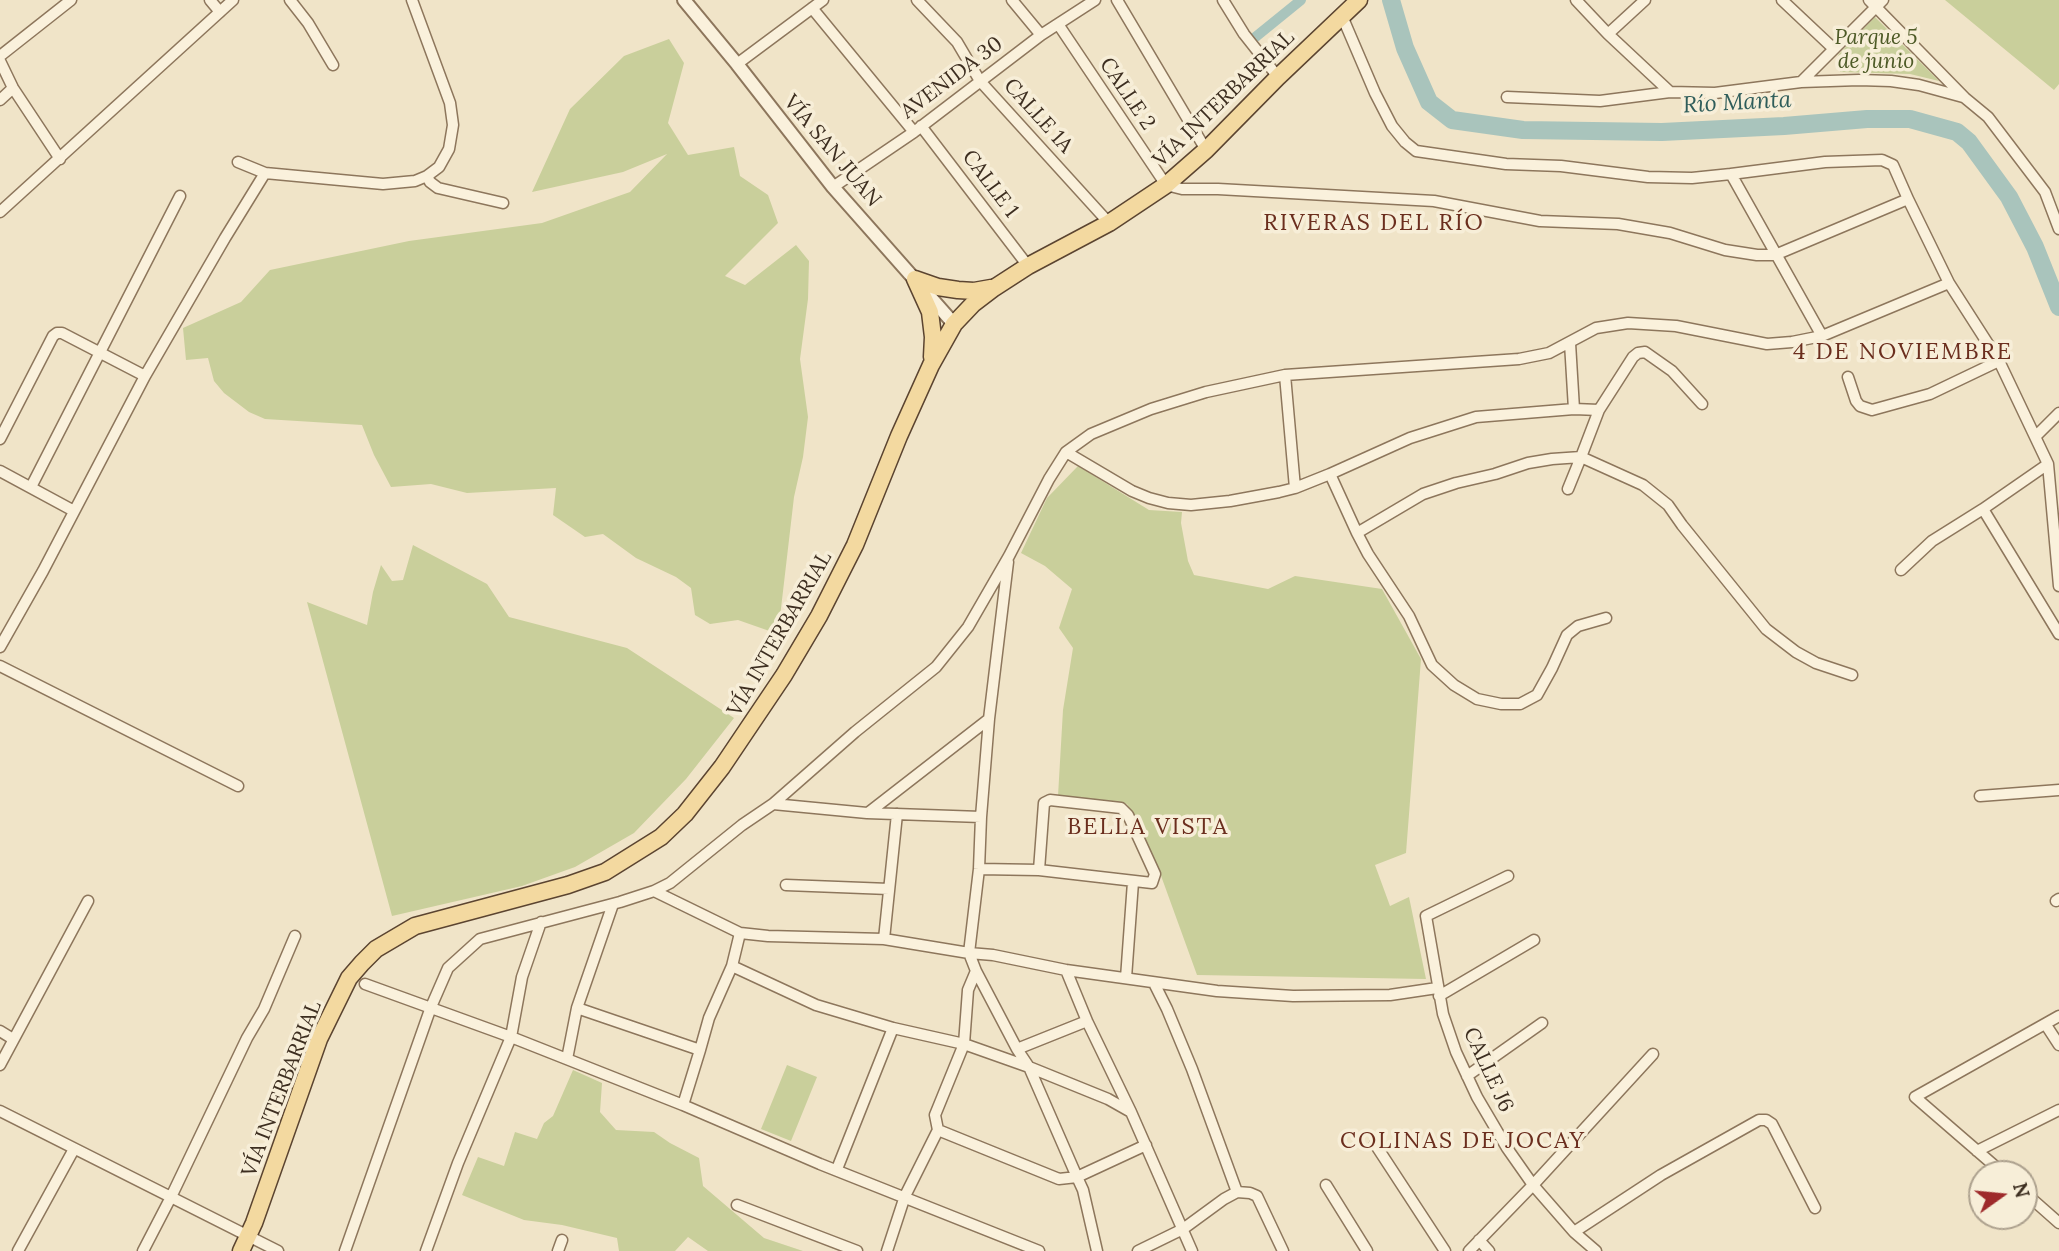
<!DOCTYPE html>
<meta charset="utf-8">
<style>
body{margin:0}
#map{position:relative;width:2059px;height:1251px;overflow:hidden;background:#f0e4c8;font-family:Lora,serif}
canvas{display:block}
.north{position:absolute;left:1968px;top:1160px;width:70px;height:70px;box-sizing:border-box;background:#f7eed8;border:2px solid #ada18e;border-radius:50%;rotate:75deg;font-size:19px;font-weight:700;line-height:28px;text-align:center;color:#3d2e20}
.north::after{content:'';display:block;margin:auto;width:24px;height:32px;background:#9e2a2b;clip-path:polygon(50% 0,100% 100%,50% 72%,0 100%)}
</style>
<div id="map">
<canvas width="2059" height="1251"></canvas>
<div class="north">N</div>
</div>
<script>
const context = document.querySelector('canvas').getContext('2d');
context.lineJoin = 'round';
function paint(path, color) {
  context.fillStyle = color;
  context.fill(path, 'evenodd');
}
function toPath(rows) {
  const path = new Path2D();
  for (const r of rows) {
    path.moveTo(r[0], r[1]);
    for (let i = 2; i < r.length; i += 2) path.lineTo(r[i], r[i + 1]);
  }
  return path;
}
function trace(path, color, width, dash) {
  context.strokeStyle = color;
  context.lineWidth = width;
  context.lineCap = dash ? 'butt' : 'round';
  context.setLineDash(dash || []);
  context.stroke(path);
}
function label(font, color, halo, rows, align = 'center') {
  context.font = font + ' Lora,serif';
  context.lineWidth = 7;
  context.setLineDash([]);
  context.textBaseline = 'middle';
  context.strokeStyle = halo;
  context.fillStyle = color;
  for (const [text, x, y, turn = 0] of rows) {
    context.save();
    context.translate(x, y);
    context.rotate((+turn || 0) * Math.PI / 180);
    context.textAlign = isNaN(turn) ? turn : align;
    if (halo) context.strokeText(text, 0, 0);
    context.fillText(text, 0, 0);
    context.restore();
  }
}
paint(toPath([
 [1945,0,2059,0,2059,84,2054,90],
 [1875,17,1939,81,1910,74,1840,72,1837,58,1839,54],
 [669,39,684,63,668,123,688,155,734,147,740,176,768,195,778,223,725,276,745,285,796,245,809,261,808,299,800,359,808,417,803,457,794,497,778,634,738,620,710,624,695,615,691,588,676,577,636,558,603,534,585,537,553,515,556,488,467,493,431,484,391,487,374,455,362,425,265,419,249,412,224,393,214,381,208,358,186,360,183,328,241,302,270,270,409,241,542,223,630,192,667,154,623,172,532,192,570,109,624,56],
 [1078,466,1149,510,1182,512,1181,523,1188,561,1194,575,1268,589,1295,576,1382,589,1421,659,1406,853,1375,865,1390,906,1409,897,1426,979,1197,975,1160,873,1127,804,1058,796,1063,710,1073,648,1059,628,1072,589,1045,566,1021,553,1047,498],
 [413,545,487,584,509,617,627,648,734,718,686,779,634,833,575,867,522,886,392,916,307,602,367,625,373,592,381,565,392,581,403,580],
 [787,1065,817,1077,791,1141,761,1129],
 [573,1070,602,1083,600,1112,616,1130,654,1132,670,1143,699,1158,703,1186,764,1238,803,1251,708,1251,688,1237,675,1251,619,1251,617,1238,562,1225,524,1220,462,1195,478,1157,504,1166,515,1132,537,1139,544,1123,553,1116]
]), '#c9cf9b');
trace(toPath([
 [1253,39,1301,0]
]), '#a9c4bc', 10);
trace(toPath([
 [1391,0,1405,48,1429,102,1452,120,1523,130,1662,132,1784,126,1867,119,1910,119,1957,132,1969,142,2009,197,2035,247,2059,307]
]), '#a9c4bc', 18);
const minor = toPath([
 [210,0,220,12],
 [290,0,308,23,333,65],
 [917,0,957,42,980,81,1109,223],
 [1012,0,1041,35],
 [1117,0,1206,150],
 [1223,0,1244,34,1278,77],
 [1576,0,1608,34,1670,92],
 [1782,0,1834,49],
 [1869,0,1965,98,1988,117,2045,192,2059,229],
 [812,8,914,132],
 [1342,16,1375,93,1392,126,1405,142,1416,151,1506,164,1561,166,1648,177,1692,178,1731,174],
 [1058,24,1166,185,1182,189,1218,189,1434,201,1540,221,1618,224,1670,233,1725,250,1757,255,1775,255,1908,199,1949,283,1999,361,2048,464,2059,586],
 [1608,34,1645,0],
 [0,56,71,0],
 [0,61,13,88,60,159],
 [737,64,823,0],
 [1801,82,1859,80,1891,81,1919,85,1963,97],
 [1507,97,1600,101,1670,92,1715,93,1801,82,1883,0],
 [0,100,13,88],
 [921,126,1028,266],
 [265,173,383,184,415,181,427,176,439,167,449,149,453,125,450,103,412,0],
 [427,176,430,182,438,188,503,203],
 [833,187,914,132,1041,35,1095,0],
 [0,212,233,0],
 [1822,336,1731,174,1825,162,1882,160,1893,165,1908,199],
 [1285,375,1295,488],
 [1848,377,1856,401,1860,406,1872,410,1930,394,1999,361],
 [1702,404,1672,371,1645,352,1638,353,1633,357,1599,410,1581,457,1643,485,1668,505,1682,525,1766,629,1796,652,1816,663,1852,675],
 [1574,409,1599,410],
 [2036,436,2059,413],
 [0,439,53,336,57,333,62,333,145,376],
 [1066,452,1132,491,1149,498,1168,503,1191,505,1230,501,1279,492,1295,488,1330,474,1410,438,1476,417,1574,409,1570,343],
 [2048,464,1983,509,2059,634],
 [0,471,74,511],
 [1330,474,1357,533,1423,494,1456,483,1495,474,1528,463,1552,459,1581,457,1568,489],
 [31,487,180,196],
 [1357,533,1368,554,1409,616,1432,665,1454,685,1477,699,1501,704,1520,704,1537,695,1552,668,1567,635,1578,626,1606,618],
 [1901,570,1932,541,1983,509],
 [0,647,43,571,145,376,225,238,265,173,238,162],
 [0,666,238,786],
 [1980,796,2059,790],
 [773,804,867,813,981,817,989,719,1008,562],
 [868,813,989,719],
 [979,869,1039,870,1152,883,1155,874,1128,815,1121,808,1050,800,1044,803,1039,870],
 [1508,876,1426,916,1443,1014,1456,1052,1477,1097,1507,1148,1533,1185,1574,1232,1596,1251],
 [786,885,889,889],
 [654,891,740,933,768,936,884,939,969,953,979,869,981,817],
 [2056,901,2059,899],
 [884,939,897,814],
 [732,966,816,1005,893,1028,964,1044,1029,1067,1108,1099,1131,1112],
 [1066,970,1087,1021,1131,1112,1192,1251],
 [976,971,1017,1049,1029,1067,1077,1177,1083,1190,1097,1251],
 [1126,978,1133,882],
 [1154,983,1167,1009,1192,1069,1237,1192,1250,1193,1257,1196,1283,1251],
 [365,984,511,1037,683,1105,820,1164,1039,1251],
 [1439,996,1534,940],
 [577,1008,700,1050,683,1105],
 [2046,1025,2059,1045],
 [0,1031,13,1039],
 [1017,1049,1087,1021],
 [700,1050,709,1018,732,966,740,933],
 [567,1059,577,1008,613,904],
 [0,1065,88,901],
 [1467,1076,1542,1023],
 [0,1111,278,1251],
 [938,1130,1059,1179,1077,1177,1146,1145],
 [1375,1144,1445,1251],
 [1977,1151,2059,1110],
 [837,1169,893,1028],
 [2004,1174,1915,1097,2059,1016],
 [1326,1185,1367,1251],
 [2024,1192,2059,1223],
 [737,1205,857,1251],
 [1574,1232,1661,1175,1759,1120,1766,1120,1772,1124,1815,1208],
 [1479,1240,1489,1251],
 [18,1251,74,1149],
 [143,1251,171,1197,247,1038,264,1009,295,936],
 [345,1251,431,1007,448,968,480,939,620,902,654,891,670,883,742,825,773,804,855,732,936,667,968,627,1009,556,1049,479,1066,452,1091,434,1151,409,1206,392,1285,375,1519,359,1549,353,1596,328,1628,323,1676,326,1767,344,1792,342,1822,336,1949,283],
 [426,1251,458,1163,511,1037,522,977,541,922],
 [558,1251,562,1240],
 [887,1251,905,1196,938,1130,935,1115,964,1044,968,990,976,971,969,953,993,955,1066,970,1217,991,1293,996,1390,995,1437,988],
 [1138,1251,1183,1229,1224,1199,1237,1192],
 [1469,1251,1533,1185,1653,1054]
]);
const tertiary = toPath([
 [684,0,737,64,833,187,954,324]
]);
const primary = toPath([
 [915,279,930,312,933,337,932,357],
 [915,279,938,287,958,290,974,291,991,288],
 [241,1251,254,1223,319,1039,349,978,362,963,376,949,415,926,568,885,605,872,661,837,685,814,722,767,784,675,819,616,855,545,899,436,931,365,954,324,973,304,994,288,1028,266,1109,223,1166,185,1206,150,1278,77,1359,0]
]);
trace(minor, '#8d765c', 13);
trace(tertiary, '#8d765c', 16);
trace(primary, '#5b4430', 19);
trace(minor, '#faf1dc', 10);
trace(tertiary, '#faf1dc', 12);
trace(primary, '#f3d9a0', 16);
label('italic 21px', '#4d5a26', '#f7eed8', [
 ["Parque 5",1876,38],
 ["de junio",1876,62]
]);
label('21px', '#3d2e20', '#f7eed8', [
 ["AVENIDA 30",952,78,-37],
 ["CALLE 2",1127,94,56],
 ["VÍA INTERBARRIAL",1224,99,-44],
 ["CALLE 1A",1038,116,48],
 ["VÍA SAN JUAN",832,151,50],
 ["CALLE 1",990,184,53],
 ["VÍA INTERBARRIAL",780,634,-60],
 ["CALLE J6",1488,1070,65],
 ["VÍA INTERBARRIAL",282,1089,-69]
]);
label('italic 23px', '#2f5d5a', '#f7eed8', [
 ["Río Manta",1737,103,-3]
]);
context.letterSpacing = '2px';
label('23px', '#6b2e1e', '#f7eed8', [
 ["RIVERAS DEL RÍO",1374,223],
 ["4 DE NOVIEMBRE",1903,352],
 ["BELLA VISTA",1148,827],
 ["COLINAS DE JOCAY",1463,1141]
]);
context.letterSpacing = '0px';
</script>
